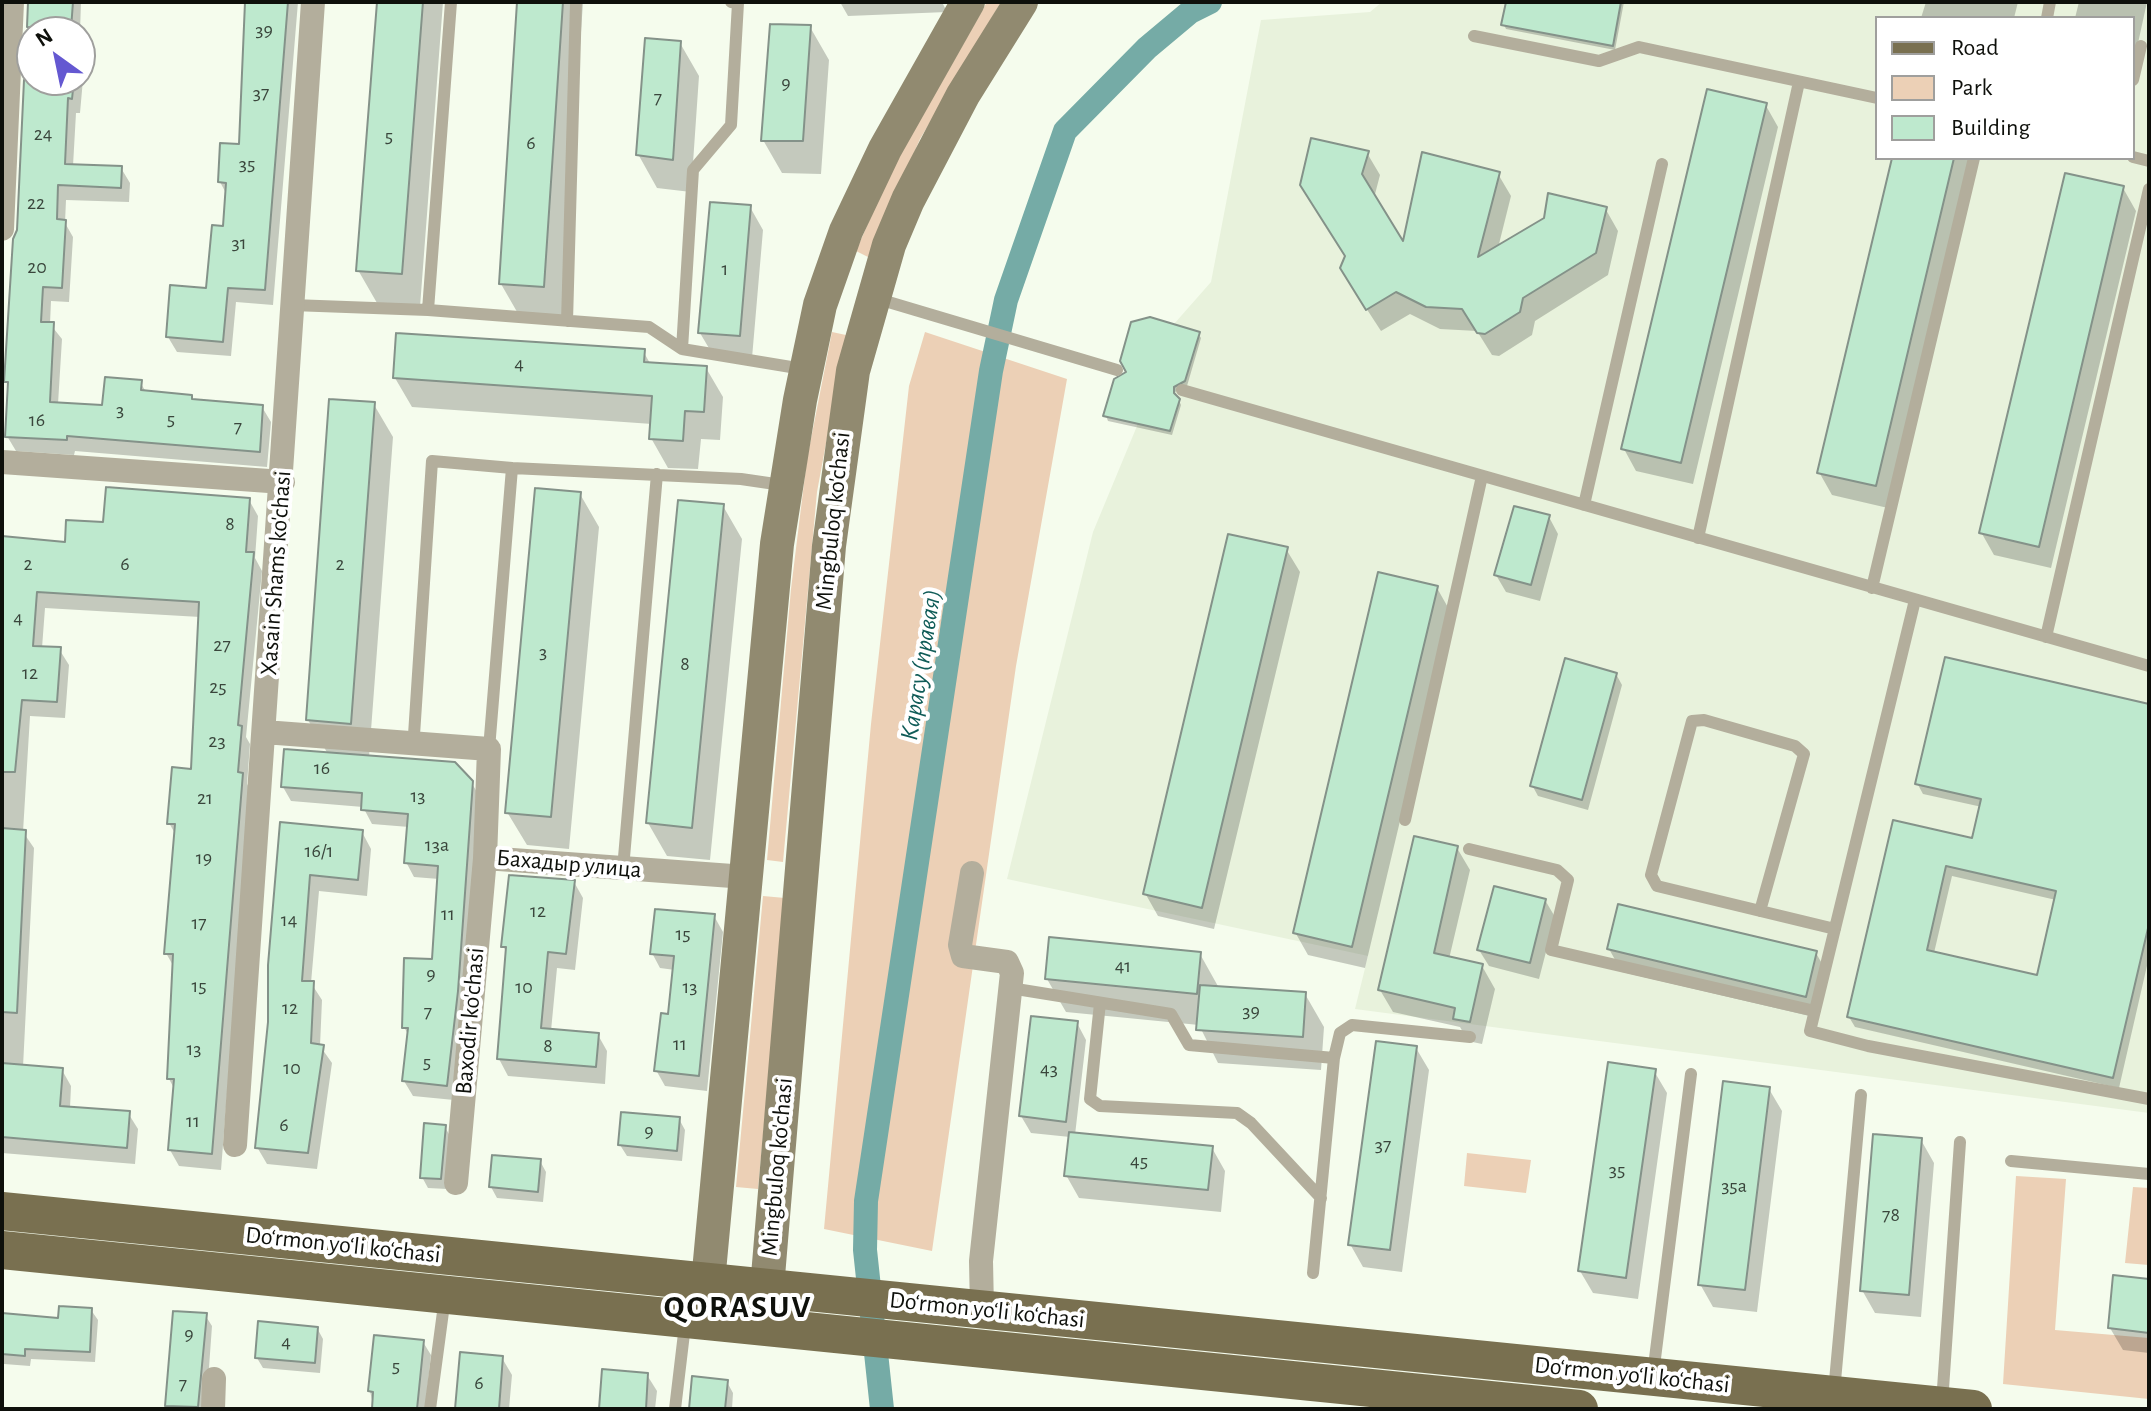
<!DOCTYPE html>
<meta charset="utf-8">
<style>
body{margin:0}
#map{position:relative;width:2151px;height:1411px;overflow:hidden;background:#f5fced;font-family:"Alegreya Sans",sans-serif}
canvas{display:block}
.frame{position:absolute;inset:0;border:4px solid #0e100b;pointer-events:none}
.legend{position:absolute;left:1875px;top:16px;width:260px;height:144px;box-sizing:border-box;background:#fff;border:2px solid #9f9f9d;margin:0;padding:10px 14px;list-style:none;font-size:24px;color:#0e100b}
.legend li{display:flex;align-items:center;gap:16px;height:40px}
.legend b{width:40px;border:2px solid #9f9f9d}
.north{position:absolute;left:16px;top:16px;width:80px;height:80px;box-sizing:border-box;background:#fff;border:2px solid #9f9f9d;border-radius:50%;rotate:327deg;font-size:22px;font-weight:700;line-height:32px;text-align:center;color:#0e100b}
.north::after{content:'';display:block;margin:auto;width:28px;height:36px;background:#6458d1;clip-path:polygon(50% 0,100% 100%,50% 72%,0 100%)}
</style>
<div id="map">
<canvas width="2151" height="1411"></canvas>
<div class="frame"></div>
<ul class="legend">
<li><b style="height:10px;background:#797050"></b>Road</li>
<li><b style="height:22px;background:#ecd0b6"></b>Park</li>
<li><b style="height:22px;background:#bee9ce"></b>Building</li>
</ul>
<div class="north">N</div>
</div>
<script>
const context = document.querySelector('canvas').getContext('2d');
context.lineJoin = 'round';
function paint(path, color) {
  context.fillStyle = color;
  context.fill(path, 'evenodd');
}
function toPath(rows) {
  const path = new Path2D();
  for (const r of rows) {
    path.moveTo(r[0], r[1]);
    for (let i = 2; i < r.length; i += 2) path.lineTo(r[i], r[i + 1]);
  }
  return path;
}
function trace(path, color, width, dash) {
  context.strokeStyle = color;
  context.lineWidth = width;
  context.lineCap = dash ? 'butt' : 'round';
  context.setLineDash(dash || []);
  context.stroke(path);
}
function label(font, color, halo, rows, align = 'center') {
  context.font = font + ' "Alegreya Sans",sans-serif';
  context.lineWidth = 8;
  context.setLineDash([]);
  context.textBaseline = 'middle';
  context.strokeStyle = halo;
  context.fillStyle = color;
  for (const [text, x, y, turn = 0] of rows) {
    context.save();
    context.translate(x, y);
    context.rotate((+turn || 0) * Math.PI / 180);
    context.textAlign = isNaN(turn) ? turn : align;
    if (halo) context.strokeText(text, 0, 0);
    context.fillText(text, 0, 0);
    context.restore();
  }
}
paint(toPath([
 [1382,2,2149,2,2149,1113,1355,1009,1368,956,1007,879,1093,532,1137,426,1138,378,1174,324,1211,282,1261,20,1370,12],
 [1877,18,2133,18,2133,158,1877,158]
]), '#e8f2dc');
paint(toPath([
 [987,2,1001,2,920,139,868,257,856,251,890,173],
 [832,332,846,335,817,492,783,862,767,860,791,589,807,459],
 [925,332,1067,379,1016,666,932,1251,824,1229,871,724,909,386],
 [763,896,785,898,758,1189,736,1187],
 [1467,1153,1531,1160,1526,1193,1464,1186],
 [2016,1176,2066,1179,2055,1330,2149,1338,2149,1399,2003,1384],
 [2133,1187,2149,1188,2149,1265,2125,1263]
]), '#ecd0b6');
paint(toPath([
 [2,2,81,2,80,32,32,32,32,80,80,80,80,48,85,57,80,113,76,113,73,166,121,168,130,183,129,202,66,200,65,223,73,237,69,302,51,301,50,324,62,339,58,404,104,407,140,382,146,392,191,397,194,401,262,407,271,422,267,467,75,451,74,455,16,451,7,436,7,381,31,32,28,4],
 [247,2,298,2,273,305,236,302,231,356,177,352,168,337,208,290,225,228,227,195,220,182,241,147],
 [379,2,443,2,420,307,377,303,358,270],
 [519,2,583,2,562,319,520,317,501,284],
 [840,2,942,2,947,12,848,16],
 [1508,2,1624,2,1615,50,1506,29,1504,25],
 [1926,2,2018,2,2014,18,1921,18],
 [2079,2,2147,2,2133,66,2133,18,2075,18],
 [810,27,829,60,821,174,782,173,763,140],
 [680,43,699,76,691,192,657,188,638,154],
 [1765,104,1778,127,1693,484,1636,471,1624,449],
 [1367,153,1380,175,1374,198,1404,247,1498,174,1511,196,1498,248,1605,208,1618,231,1608,275,1535,321,1532,335,1499,356,1492,355,1477,331,1440,329,1410,314,1381,331,1355,291,1347,257,1315,208],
 [1894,158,1972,158,1888,508,1832,495,1819,472],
 [2123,188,2136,211,2051,568,1994,555,1981,532],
 [750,207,763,230,752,358,713,355,700,333],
 [1198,334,1201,338,1187,386,1175,392,1181,405,1172,435,1108,421,1106,416,1128,373],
 [643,351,651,365,706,368,723,397,720,440,701,439,698,469,668,468,651,438,652,424,412,407,395,378],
 [373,403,393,437,369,757,471,782,480,797,454,1100,413,1096,404,1081,409,1036,404,1027,434,961,439,879,414,877,406,862,409,827,372,824,363,807,291,801,283,787,328,754,308,720],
 [580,494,599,527,569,849,527,845,507,812],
 [249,500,258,516,255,558,262,571,246,737,250,744,247,784,251,791,221,1170,179,1166,170,1150,175,1090,169,1079,175,969,166,953,176,835,169,823,193,771,200,617,45,608,42,648,59,649,69,665,65,718,30,716,23,832,34,848,23,1067,62,1070,71,1086,70,1108,128,1113,138,1129,135,1164,2,1153,2,538,66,544,105,524],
 [723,506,742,539,710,860,667,856,648,823],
 [1549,517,1558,534,1540,601,1506,592,1496,575],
 [1286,549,1300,572,1214,929,1158,916,1145,893],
 [1437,588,1450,611,1365,968,1308,955,1295,932],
 [1616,674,1622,685,1588,810,1538,796,1532,785],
 [2149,706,2149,957,2119,1088,1855,1027,1849,1017,1894,822,1974,840,1982,807,1923,794,1917,783],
 [1952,876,2056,900,2038,977,1934,953],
 [282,825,362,832,371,849,367,896,319,891,311,983,322,1000,320,1046,332,1063,317,1169,267,1164,257,1147,270,1022],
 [1457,848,1470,870,1449,959,1482,966,1495,989,1482,1044,1468,1041,1460,1027,1393,1012,1380,990],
 [574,882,583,898,575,970,557,968,551,1031,598,1035,607,1051,605,1084,508,1076,499,1059,508,955,503,946],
 [1545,900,1555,917,1539,979,1489,966,1479,950],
 [714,916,723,932,707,1091,665,1086,656,1070,670,1016,675,970,660,968,652,953],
 [1609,949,1816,953,1829,976,1818,1018,1622,972],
 [1200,954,1219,988,1305,994,1324,1027,1321,1070,1218,1063,1199,1025,1066,1012,1047,979],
 [1077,1023,1086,1040,1075,1135,1212,1148,1225,1171,1221,1212,1079,1198,1066,1175,1070,1137,1031,1133,1021,1116],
 [1416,1048,1429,1070,1402,1272,1363,1267,1350,1244],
 [1654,1071,1667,1093,1638,1299,1593,1293,1580,1271],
 [1769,1089,1782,1111,1757,1312,1713,1307,1700,1284],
 [679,1119,685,1130,682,1161,627,1156,620,1145],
 [445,1127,451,1138,447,1189,428,1188,422,1177],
 [1921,1140,1934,1163,1921,1317,1875,1313,1862,1290],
 [540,1161,546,1172,543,1202,497,1198,491,1187],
 [2149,1281,2149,1353,2123,1350,2110,1328],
 [91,1310,98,1320,95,1362,31,1359,30,1366,4,1364,2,1315,60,1320],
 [175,1313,205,1315,212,1326,206,1409,168,1409],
 [317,1328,323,1339,320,1373,263,1368,257,1358],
 [423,1342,431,1355,425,1409,374,1409,370,1391],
 [502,1358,512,1375,509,1409,456,1409],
 [647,1375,657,1391,655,1409,601,1409],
 [727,1382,733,1393,732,1409,691,1409]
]), '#0003');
trace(toPath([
 [882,1409,865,1250,866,1201,991,371,1006,300,1065,131,1147,48,1190,12,1210,2]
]), '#75aba6', 24);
const building = toPath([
 [28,2,73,2,71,29,27,27,28,2],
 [245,2,288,2,265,290,228,288,223,342,166,337,170,285,206,288,212,225,223,226,226,183,218,182,220,143,239,144,245,2],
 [377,2,423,2,402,274,356,271,377,2],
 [517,2,563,2,544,287,499,284,517,2],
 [1506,2,1621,2,1613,46,1501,25,1506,2],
 [770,24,811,25,803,141,761,141,770,24],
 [645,38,681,41,673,160,636,155,645,38],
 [24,80,74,80,72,99,68,98,65,164,122,166,121,188,58,185,57,219,66,220,62,288,43,287,41,322,54,322,50,402,102,405,105,377,142,380,141,390,192,395,192,399,263,405,260,452,67,436,67,440,5,437,8,382,4,382,13,239,17,230,24,80],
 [1707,89,1767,103,1681,463,1621,449,1707,89],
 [1311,138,1369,151,1362,174,1403,241,1422,152,1500,172,1478,257,1544,218,1548,193,1607,207,1596,253,1523,298,1520,312,1485,334,1477,333,1462,309,1426,307,1396,292,1366,310,1340,268,1345,256,1300,185,1311,138],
 [1892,158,1954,158,1876,486,1817,473,1892,158],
 [2065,173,2124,186,2039,547,1979,533,2065,173],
 [710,202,751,205,740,336,698,333,710,202],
 [1150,317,1200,332,1185,381,1174,387,1174,393,1180,399,1170,431,1103,416,1114,379,1126,372,1120,361,1131,322,1150,317],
 [396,333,645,349,644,362,707,366,704,412,685,411,683,441,649,439,652,396,393,378,396,333],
 [329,399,375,402,351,724,306,720,329,399],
 [106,487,250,498,246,552,254,552,238,725,242,726,238,772,243,773,212,1154,168,1150,174,1079,167,1079,173,954,164,954,175,824,167,824,172,767,191,769,199,602,37,592,33,646,61,647,57,702,22,700,15,772,2,772,2,536,65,542,66,520,103,522,106,487],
 [535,488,581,492,551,817,505,813,535,488],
 [678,500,724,504,692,828,646,823,678,500],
 [1514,506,1550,515,1531,585,1494,575,1514,506],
 [1228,534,1288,547,1202,908,1143,894,1228,534],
 [1378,572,1438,586,1352,947,1293,933,1378,572],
 [1945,657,2149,704,2149,924,2113,1078,1847,1017,1893,820,1972,838,1981,799,1915,784,1945,657],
 [1946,866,2056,891,2037,975,1927,950,1946,866],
 [1565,658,1617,673,1582,800,1530,786,1565,658],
 [284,749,455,762,473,781,458,991,447,1086,402,1081,408,1028,402,1028,404,958,432,959,438,866,404,863,408,814,361,810,362,793,281,787,284,749],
 [280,822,363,830,358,880,310,875,302,981,314,981,311,1043,324,1045,308,1153,255,1148,268,1022,268,965,280,822],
 [2,828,26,830,17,1013,2,1012,2,828],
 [1414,836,1458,846,1434,953,1483,964,1470,1022,1453,1019,1455,1008,1378,990,1414,836],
 [509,875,575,880,566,954,548,952,541,1028,599,1033,596,1067,497,1059,506,947,501,947,509,875],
 [1494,886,1546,899,1530,963,1477,950,1494,886],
 [1618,904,1817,951,1806,997,1607,949,1618,904],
 [655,909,715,914,699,1076,654,1071,661,1013,668,1014,674,956,650,954,655,909],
 [1049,937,1201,952,1197,994,1045,979,1049,937],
 [1200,985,1306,992,1303,1037,1196,1030,1200,985],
 [1031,1016,1078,1021,1066,1122,1019,1116,1031,1016],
 [1376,1041,1417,1046,1390,1250,1348,1245,1376,1041],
 [1608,1062,1656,1069,1626,1278,1578,1271,1608,1062],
 [2,1063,63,1068,60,1106,130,1111,127,1148,2,1137,2,1063],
 [1723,1081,1770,1087,1745,1290,1698,1285,1723,1081],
 [621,1112,680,1117,677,1151,618,1145,621,1112],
 [424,1123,446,1125,441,1179,420,1178,424,1123],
 [1069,1132,1213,1146,1208,1190,1064,1176,1069,1132],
 [1873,1134,1922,1138,1909,1295,1860,1291,1873,1134],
 [492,1155,541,1159,538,1192,489,1187,492,1155],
 [2113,1275,2149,1279,2149,1333,2108,1328,2113,1275],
 [59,1306,92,1308,90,1352,25,1349,25,1356,2,1354,2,1313,58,1318,59,1306],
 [173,1311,207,1313,198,1407,165,1406,173,1311],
 [258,1321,318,1327,315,1363,255,1358,258,1321],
 [374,1335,424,1340,417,1409,372,1409,373,1392,368,1391,374,1335],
 [460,1352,503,1356,499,1409,455,1409,460,1352],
 [602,1369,648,1373,646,1409,599,1409,602,1369],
 [692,1376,728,1380,725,1409,689,1409,692,1376]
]);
paint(building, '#bee9ce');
trace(building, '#849289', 2);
trace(toPath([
 [731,2,738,3,731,125,693,170,682,349,803,369],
 [2047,18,2050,2],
 [1474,36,1599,61,1639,47,1877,98],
 [2133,80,2141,46],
 [2133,157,2149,161],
 [875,298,1117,370],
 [292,305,428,310,649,327,682,349],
 [428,310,451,2],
 [567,321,576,2],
 [1182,390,2149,666],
 [1584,505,1662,164],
 [1698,538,1799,82],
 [1872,588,1974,158],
 [1915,600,1810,1031,1868,1046,2149,1099],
 [2046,637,2149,189],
 [414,735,432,461,512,468],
 [489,749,512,468,741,479,782,485],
 [1405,820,1482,476],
 [1469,849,1557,870,1568,880,1551,950,1815,1011],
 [623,869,657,474],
 [1760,911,1804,754,1795,746,1704,720,1692,721,1651,875,1657,886,1835,929],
 [1010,988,1171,1014,1189,1045,1334,1058,1313,1273],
 [1100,1003,1090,1099,1100,1106,1237,1113,1251,1123,1321,1198],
 [1334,1058,1340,1033,1352,1025,1470,1037],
 [2011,1161,2149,1174],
 [1653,1374,1691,1074],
 [1834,1392,1861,1095],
 [1942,1403,1960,1142],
 [430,1409,445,1297],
 [675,1409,685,1325]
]), '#b3ae9c', 12);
trace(toPath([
 [2,229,12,2],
 [2,462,283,482],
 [264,732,489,749,485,858,456,1183],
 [485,858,746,877],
 [972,873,960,945,963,956,1007,962,1012,973,981,1261,982,1309],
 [235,1145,313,2],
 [213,1409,214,1379]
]), '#b3ae9c', 24);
trace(toPath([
 [721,1303,708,1282,777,544,800,400,820,305,846,231,885,149,968,2],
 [749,1308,767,1288,829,546,853,371,889,245,908,200,963,95,1021,2]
]), '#918a70', 34);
trace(toPath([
 [2,1211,1973,1409],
 [2,1250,1579,1409]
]), '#797050', 38);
label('20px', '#3a463c', null, [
 ["39",264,30],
 ["9",786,83],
 ["37",261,93],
 ["7",658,98],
 ["24",43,134],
 ["5",389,136],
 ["6",531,143],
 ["35",247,164],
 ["22",36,203],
 ["31",239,243],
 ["20",37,267],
 ["1",725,269],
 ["4",519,364],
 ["3",120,410],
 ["5",171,419],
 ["16",37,420],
 ["7",238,427],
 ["8",230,524],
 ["2",28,564],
 ["6",125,564],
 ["2",340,564],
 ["4",18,618],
 ["27",222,645],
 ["3",543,652],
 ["8",685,664],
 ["12",30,673],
 ["25",218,687],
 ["23",217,741],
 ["16",322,768],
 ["13",418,796],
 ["21",205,798],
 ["13а",437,845],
 ["16/1",319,851],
 ["19",204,858],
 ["12",538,911],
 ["11",448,914],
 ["14",289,920],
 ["17",199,923],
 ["15",683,934],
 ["41",1123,966],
 ["9",431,974],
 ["15",199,986],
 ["10",524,987],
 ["13",690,987],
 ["12",290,1008],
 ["39",1251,1011],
 ["7",428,1012],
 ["11",680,1044],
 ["8",548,1046],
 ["13",194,1049],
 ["5",427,1062],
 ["10",292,1068],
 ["43",1049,1069],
 ["11",193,1121],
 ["6",284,1125],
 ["9",649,1131],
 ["37",1383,1145],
 ["45",1139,1161],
 ["35",1617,1170],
 ["35а",1734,1186],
 ["78",1891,1215],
 ["9",189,1334],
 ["4",286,1342],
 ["5",396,1366],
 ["6",479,1383],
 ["7",183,1384]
]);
label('24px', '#0e100b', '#fff', [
 ["Mingbuloq ko'chasi",833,521,-84],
 ["Xasain Shams ko'chasi",276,573,-86],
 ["Бахадыр улица",569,864,5],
 ["Baxodir ko'chasi",470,1021,-85],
 ["Mingbuloq ko'chasi",777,1167,-85],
 ["Do‘rmon yo‘li ko‘chasi",343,1245,6],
 ["Do‘rmon yo‘li ko‘chasi",987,1310,6],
 ["Do‘rmon yo‘li ko‘chasi",1632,1375,6]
]);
label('italic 26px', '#105c58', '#fff', [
 ["Карасу (правая)",921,665,-81]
]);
context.letterSpacing = '2px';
label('bold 32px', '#0e100b', '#fff', [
 ["QORASUV",738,1307]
]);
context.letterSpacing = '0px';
</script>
